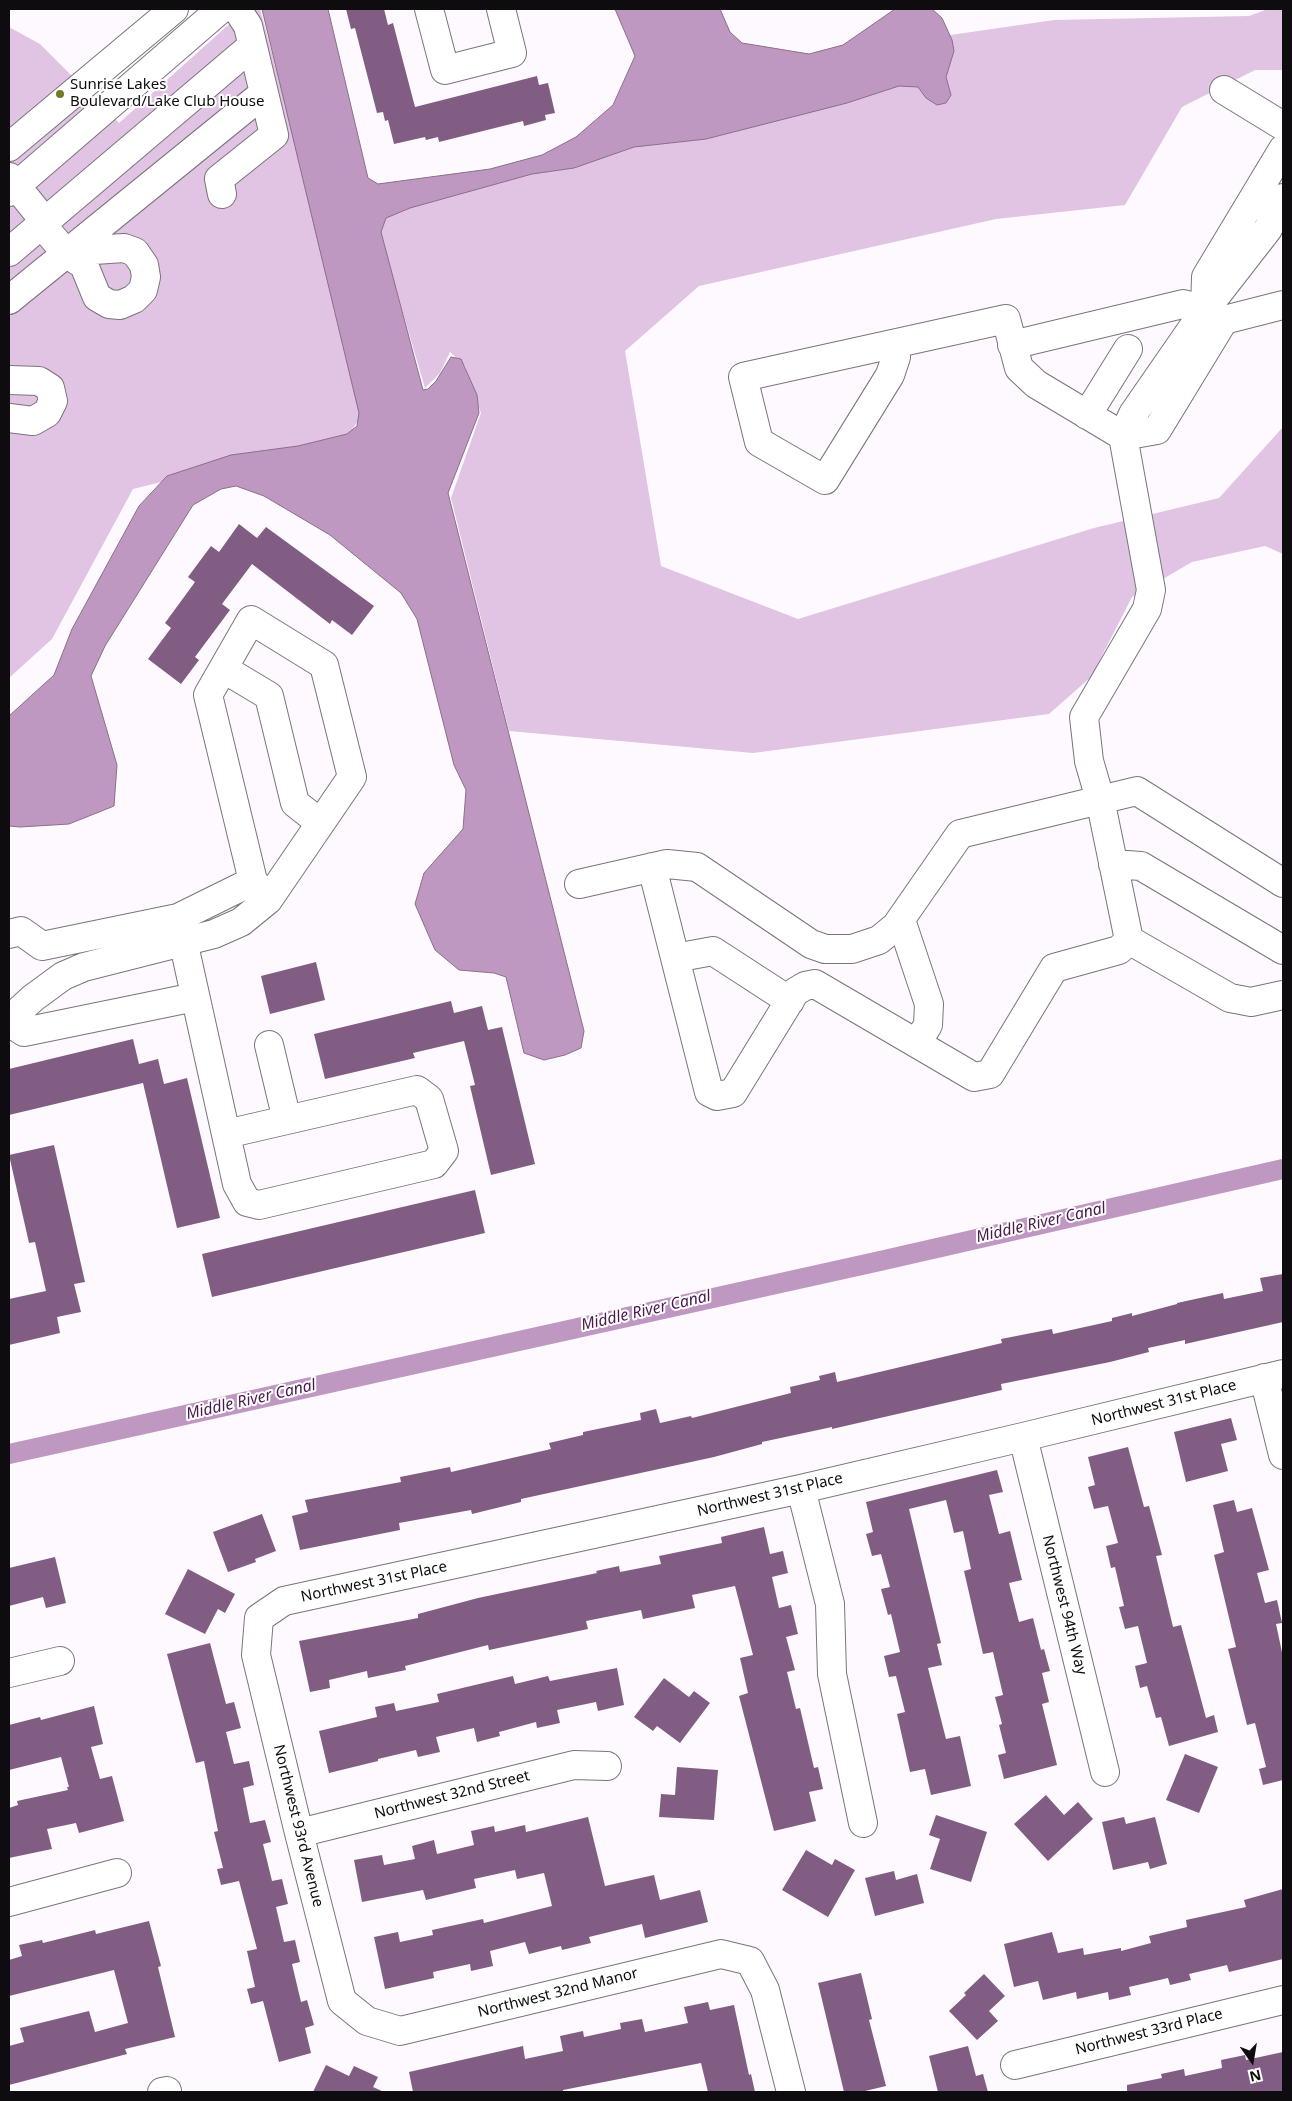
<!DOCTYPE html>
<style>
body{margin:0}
#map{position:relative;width:1292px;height:2101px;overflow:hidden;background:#fef9fe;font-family:"Noto Sans",sans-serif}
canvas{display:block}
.frame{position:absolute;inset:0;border:10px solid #0e0c0e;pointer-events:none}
.north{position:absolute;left:1227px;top:2036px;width:50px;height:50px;-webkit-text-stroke:4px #fff;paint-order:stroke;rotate:167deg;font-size:14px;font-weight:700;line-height:20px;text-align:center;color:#0e0c0e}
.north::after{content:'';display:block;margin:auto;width:18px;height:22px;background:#0e0c0e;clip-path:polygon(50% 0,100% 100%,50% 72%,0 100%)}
</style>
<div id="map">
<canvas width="1292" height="2101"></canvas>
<div class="frame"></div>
<div class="north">N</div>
</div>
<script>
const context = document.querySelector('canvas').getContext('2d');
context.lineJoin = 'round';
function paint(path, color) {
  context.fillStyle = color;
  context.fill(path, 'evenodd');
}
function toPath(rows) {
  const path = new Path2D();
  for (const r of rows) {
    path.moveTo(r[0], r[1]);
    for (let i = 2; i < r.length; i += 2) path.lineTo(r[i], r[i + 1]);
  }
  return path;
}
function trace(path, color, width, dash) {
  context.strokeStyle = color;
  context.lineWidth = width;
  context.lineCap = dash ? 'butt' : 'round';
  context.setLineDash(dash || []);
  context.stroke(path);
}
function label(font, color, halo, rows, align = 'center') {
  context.font = font + ' "Noto Sans",sans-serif';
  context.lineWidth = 4;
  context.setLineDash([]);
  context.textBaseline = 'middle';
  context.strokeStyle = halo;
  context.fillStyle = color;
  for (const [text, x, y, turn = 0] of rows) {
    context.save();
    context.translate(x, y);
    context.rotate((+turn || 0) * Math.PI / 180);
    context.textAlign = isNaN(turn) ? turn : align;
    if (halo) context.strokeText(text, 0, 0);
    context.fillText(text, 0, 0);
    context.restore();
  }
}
paint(toPath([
 [246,9,260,9,335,285,373,215,937,37,1054,20,1249,16,1268,9,1283,9,1283,70,1255,70,1182,107,1125,205,996,219,699,286,625,351,661,566,798,619,1094,528,1219,498,1283,427,1283,554,1265,546,1192,562,1132,597,1091,677,1049,714,753,753,509,731,451,498,481,413,465,366,450,352,440,373,425,388,396,289,334,302,361,417,348,435,133,489,52,639,9,678,9,27,40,44,119,123]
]), '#e1c3e3');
const water = toPath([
 [262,9,328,9,368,178,378,184,490,169,542,155,576,137,613,105,635,56,615,9,720,9,730,32,742,43,809,54,843,45,895,9,932,9,942,18,952,40,954,51,946,77,951,95,946,103,937,105,926,98,918,87,899,86,847,103,706,139,634,147,574,168,532,174,410,208,386,218,381,232,423,390,428,389,436,381,451,357,461,359,477,395,479,413,448,493,584,1031,581,1048,565,1055,544,1060,524,1053,506,977,494,973,459,970,435,950,415,904,424,873,463,829,466,790,454,765,417,619,401,593,330,535,264,496,236,486,221,489,193,505,105,646,91,676,117,765,114,806,69,824,20,827,9,826,9,716,54,675,72,629,139,506,167,476,231,455,298,446,347,434,357,426,359,413,262,9]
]);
paint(water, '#bf98c1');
trace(water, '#8a6e8b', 1);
trace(toPath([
 [9,1454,880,1261,1283,1169]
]), '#bf98c1', 20);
paint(toPath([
 [346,9,384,9,388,25,393,23,415,107,537,76,539,85,548,83,555,113,545,115,546,120,524,126,523,121,439,142,438,137,426,140,425,137,394,144,388,120,385,121,383,112,377,113,355,28,351,29],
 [239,524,257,538,266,527,374,606,352,635,332,620,330,624,252,564,222,604,230,610,195,657,199,660,181,684,148,659,171,628,165,623,195,582,188,577,211,546,219,552],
 [316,962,325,1000,270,1014,261,976],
 [451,1001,454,1013,482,1006,488,1030,502,1027,535,1164,491,1175,470,1086,475,1085,464,1041,413,1053,415,1058,325,1079,314,1034],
 [133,1039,139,1064,158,1059,164,1084,187,1078,220,1218,177,1228,143,1083,9,1115,9,1069],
 [54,1145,85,1282,74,1284,81,1312,57,1317,60,1333,9,1345,9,1299,46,1291,35,1242,29,1243,9,1155],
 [475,1190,485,1233,212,1297,202,1254],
 [1283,1274,1283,1322,1185,1344,1185,1340,1148,1348,1149,1352,1110,1362,1001,1384,1002,1390,832,1429,832,1427,762,1442,762,1444,714,1457,521,1499,521,1502,472,1514,471,1510,399,1523,400,1530,300,1550,292,1516,308,1512,305,1500,401,1482,400,1477,450,1467,451,1472,551,1449,549,1443,583,1435,583,1432,641,1420,640,1413,656,1409,660,1423,691,1416,692,1418,791,1393,790,1387,820,1380,819,1376,835,1372,837,1382,1002,1343,1001,1339,1052,1329,1053,1334,1112,1321,1112,1318,1132,1313,1132,1316,1177,1304,1177,1303,1223,1293,1224,1299,1263,1291,1260,1278],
 [1231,1418,1237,1440,1221,1444,1228,1471,1186,1482,1174,1432],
 [1128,1447,1144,1507,1149,1506,1162,1555,1156,1556,1173,1627,1181,1625,1206,1718,1214,1715,1218,1732,1169,1746,1161,1717,1156,1718,1147,1686,1140,1688,1135,1666,1147,1663,1138,1626,1125,1629,1119,1607,1124,1606,1115,1567,1111,1568,1106,1546,1118,1543,1108,1506,1094,1509,1088,1487,1095,1485,1088,1457],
 [997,1470,1003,1492,989,1495,999,1534,1010,1531,1022,1580,1009,1583,1019,1622,1033,1618,1041,1650,1044,1649,1050,1671,1042,1673,1049,1702,1042,1704,1057,1765,1004,1779,998,1755,1006,1753,999,1725,1002,1724,995,1697,1003,1695,993,1652,983,1654,964,1571,971,1569,963,1531,954,1533,946,1500,909,1509,941,1643,937,1644,942,1665,928,1668,946,1739,960,1736,971,1786,931,1795,925,1769,910,1772,897,1714,905,1712,896,1676,889,1677,884,1656,900,1652,891,1614,888,1615,881,1589,890,1587,881,1554,872,1556,866,1534,873,1532,866,1502],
 [1234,1500,1237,1512,1252,1508,1269,1570,1257,1573,1265,1603,1277,1600,1282,1623,1276,1624,1283,1657,1283,1780,1263,1785,1259,1769,1266,1767,1255,1723,1247,1725,1228,1649,1236,1647,1214,1555,1224,1552,1213,1505],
 [262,1514,276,1551,255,1559,256,1562,228,1572,213,1532],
 [764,1527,770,1554,783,1551,788,1573,772,1577,779,1608,791,1605,798,1634,786,1637,795,1670,787,1672,796,1709,800,1708,814,1768,818,1767,823,1789,809,1792,816,1821,774,1831,739,1696,748,1693,740,1658,753,1655,735,1586,692,1595,695,1608,643,1619,641,1610,586,1621,588,1629,489,1650,488,1645,405,1666,406,1670,368,1678,367,1671,329,1680,330,1688,310,1692,299,1641,418,1618,418,1614,478,1598,597,1573,596,1571,619,1566,620,1572,661,1564,659,1556,722,1543,721,1537],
 [55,1557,66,1603,46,1608,43,1597,9,1606,9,1568],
 [188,1569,235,1594,225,1613,218,1609,205,1634,165,1614],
 [210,1643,226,1704,234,1702,241,1728,226,1732,234,1764,249,1761,254,1785,243,1788,250,1823,265,1820,271,1842,263,1844,272,1881,282,1879,288,1904,276,1907,284,1942,295,1940,300,1962,292,1964,301,2002,307,2000,314,2025,305,2028,311,2053,279,2062,263,2001,251,2004,247,1989,255,1987,247,1951,257,1949,239,1881,221,1885,217,1869,223,1868,214,1832,218,1831,204,1761,196,1763,167,1654],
 [617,1668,624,1705,598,1711,596,1702,557,1710,560,1723,537,1728,536,1722,499,1732,500,1736,477,1742,474,1728,436,1737,440,1752,418,1757,416,1750,378,1759,378,1761,329,1773,319,1731,377,1717,375,1707,394,1703,396,1711,439,1702,437,1694,513,1676,515,1684,548,1676,550,1681],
 [664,1678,689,1697,694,1691,710,1703,680,1743,657,1726,653,1731,634,1717],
 [94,1706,103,1744,91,1747,100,1779,112,1776,124,1821,79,1833,76,1823,47,1829,52,1849,9,1858,9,1808,18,1805,17,1801,68,1790,67,1787,69,1787,61,1757,9,1770,9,1725,40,1717,41,1720],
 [1185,1754,1218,1767,1199,1813,1166,1800],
 [677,1767,718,1770,714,1820,659,1817,661,1794,675,1795],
 [1046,1795,1064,1815,1078,1802,1093,1819,1048,1861,1014,1824],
 [936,1815,987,1832,971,1882,930,1869,940,1839,929,1835],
 [588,1817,605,1886,654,1875,660,1900,700,1890,708,1922,645,1938,642,1924,589,1937,591,1943,562,1950,561,1946,529,1954,525,1942,490,1951,493,1966,471,1971,470,1964,433,1972,434,1978,385,1989,374,1937,398,1932,400,1942,433,1935,432,1930,483,1919,484,1923,552,1906,544,1873,517,1879,515,1870,474,1879,476,1888,426,1900,423,1890,362,1902,354,1860,382,1855,384,1865,415,1859,412,1846,434,1840,437,1854,474,1845,471,1831,494,1826,495,1832,525,1825,526,1832],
 [1124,1817,1126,1824,1155,1817,1167,1864,1150,1869,1148,1862,1113,1870,1102,1822],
 [806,1850,832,1865,835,1859,855,1870,828,1917,782,1890],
 [894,1871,896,1880,917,1874,924,1903,875,1916,865,1878],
 [1283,1889,1283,1959,1229,1972,1227,1965,1189,1974,1191,1980,1170,1985,1168,1978,1129,1987,1131,1995,1109,2000,1108,1992,1077,1999,1076,1992,1043,2000,1038,1981,1014,1987,1004,1944,1052,1932,1058,1953,1083,1948,1084,1955,1121,1948,1121,1951,1151,1943,1149,1936,1187,1927,1186,1920,1246,1907,1244,1900],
 [149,1921,161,1966,158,1967,175,2037,125,2049,127,2054,9,2085,9,2046,24,2042,20,2028,89,2011,95,2032,128,2023,114,1970,9,1996,9,1960,22,1956,19,1945,42,1940,43,1943,95,1930,96,1934],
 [861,1973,872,2019,869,2020,886,2086,861,2092,844,2092,818,1983],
 [984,1974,1005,1996,989,2011,998,2021,977,2040,949,2011,966,1995,964,1993],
 [708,2002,710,2010,734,2005,749,2075,751,2074,755,2092,708,2092,701,2063,563,2090,563,2092,413,2092,409,2072,523,2046,525,2059,563,2051,560,2036,583,2031,584,2037,621,2029,620,2023,642,2019,645,2032,688,2023,684,2007],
 [968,2046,976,2076,983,2074,988,2092,938,2092,929,2056],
 [1283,2052,1283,2092,1127,2092,1127,2085,1162,2078,1161,2074,1184,2069,1185,2076,1222,2068,1221,2060,1245,2055,1246,2060],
 [326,2065,349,2076,354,2066,378,2077,373,2087,384,2092,313,2092]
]), '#815d83');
const minor = toPath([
 [429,9,445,70,512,53,501,9],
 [1224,90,1283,126],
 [9,147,174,9],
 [9,177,38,213,41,224,67,254,84,265,97,297,109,304,120,305,134,299,143,290,146,277,144,265,135,252,124,248,94,250,82,242],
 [9,192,221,9],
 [222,194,219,179,274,135,248,26,237,9],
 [9,252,252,46],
 [9,300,264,93],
 [1205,310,1206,277,1283,149],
 [893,345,896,357,890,375,825,480,759,442,743,377,1006,319,1019,368,1036,384,1123,436,1157,430,1224,320],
 [1012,345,1183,304,1205,310,1224,320,1283,305],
 [9,380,39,381,50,388,53,401,47,413,33,421,9,418],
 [1087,415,1128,349],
 [224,669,269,696,295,803,319,822],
 [1113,864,1141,866,1283,950],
 [652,867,709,1092,717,1096,733,1093,795,992,805,986,815,984,974,1077,990,1074,1054,968,1119,950,1129,940,1100,799,1089,761,1084,717,1147,609,1151,590,1123,436,1133,414,1205,310,1268,229,1283,198],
 [579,884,667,864,697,867,811,944,825,949,852,949,879,940,896,926,960,834,1137,791,1283,883],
 [178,918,237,1184,247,1202,259,1205,434,1164,444,1151,429,1099,417,1090,226,1134],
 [901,920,929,1004,928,1025,917,1043],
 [9,934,21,931,42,946,178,918,253,881],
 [1129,940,1230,998,1251,1002,1283,995],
 [675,958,713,951,790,1001],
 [9,1020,33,998,63,976,84,967,214,934,241,922,268,900,352,777,324,665,251,620,208,695,253,881,268,900],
 [9,1022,24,1032,195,997],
 [269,1045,287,1120],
 [1264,1378,1283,1455],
 [1023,1437,1105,1772],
 [801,1489,830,1604,832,1674,863,1823],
 [9,1673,60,1661],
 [299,1833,574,1765,607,1766],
 [9,1902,117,1873],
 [1015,2065,1283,2000],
 [162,2092,167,2091],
 [791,2092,765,1990,750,1961,721,1954,400,2031,367,2021,342,2001,299,1833,256,1655,259,1618,284,1601,801,1489,1023,1437,1283,1374]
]);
trace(minor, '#7a757a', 30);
trace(minor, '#fff', 28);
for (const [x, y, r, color] of [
 [60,94,5,"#727b25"]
]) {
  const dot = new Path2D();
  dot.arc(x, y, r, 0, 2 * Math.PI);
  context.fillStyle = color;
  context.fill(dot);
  trace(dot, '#fff', 2);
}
label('15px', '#0e0c0e', '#fff', [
 ["Sunrise Lakes",70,85],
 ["Boulevard/Lake Club House",70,102]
], 'left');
label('15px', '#0e0c0e', '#fff', [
 ["Northwest 31st Place",1164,1403,-14],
 ["Northwest 31st Place",770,1495,-13],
 ["Northwest 31st Place",374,1582,-12],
 ["Northwest 94th Way",1064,1605,76],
 ["Northwest 32nd Street",452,1795,-14],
 ["Northwest 93rd Avenue",298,1826,76],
 ["Northwest 32nd Manor",558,1993,-14],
 ["Northwest 33rd Place",1149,2032,-14]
]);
label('italic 16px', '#4a1a4d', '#fff', [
 ["Middle River Canal",1041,1223,-13],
 ["Middle River Canal",646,1311,-13],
 ["Middle River Canal",251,1400,-13]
]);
</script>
